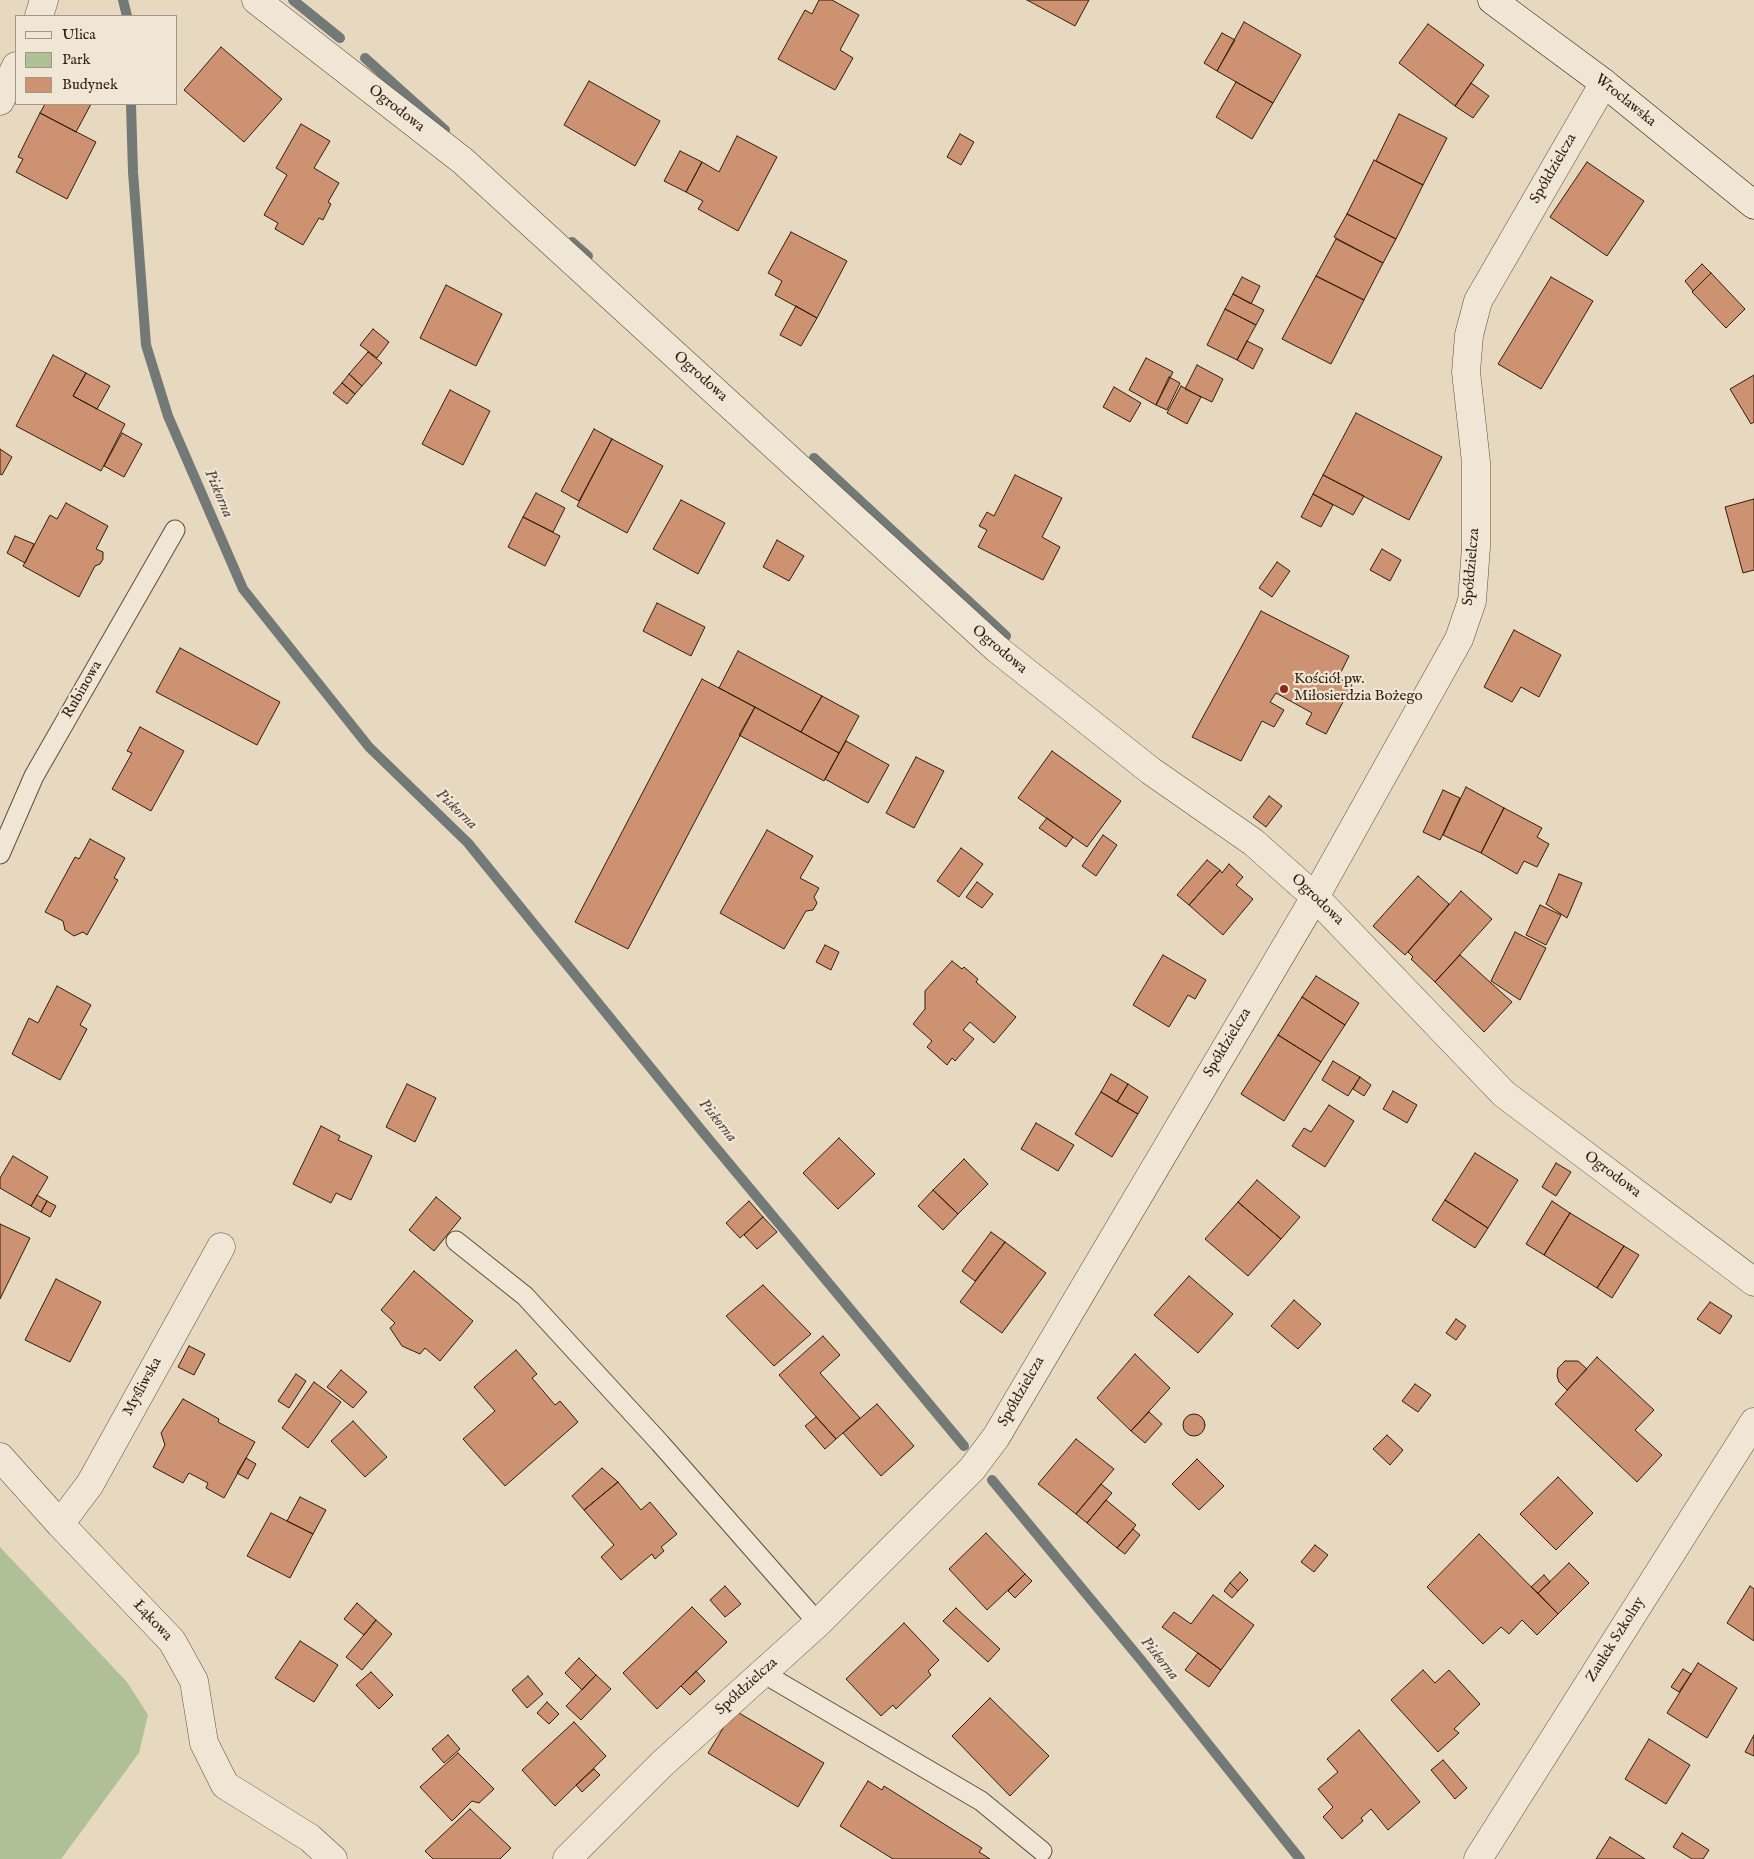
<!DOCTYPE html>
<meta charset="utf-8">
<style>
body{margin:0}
#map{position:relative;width:1754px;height:1859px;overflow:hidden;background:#e7d9bf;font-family:"IM FELL English",serif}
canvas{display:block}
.legend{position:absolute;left:15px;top:15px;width:162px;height:90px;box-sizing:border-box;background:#efe6d5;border:1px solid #a49684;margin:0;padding:6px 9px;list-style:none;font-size:15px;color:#331d0b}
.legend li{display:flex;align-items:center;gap:10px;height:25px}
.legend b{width:25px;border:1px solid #a49684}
</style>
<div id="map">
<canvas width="1754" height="1859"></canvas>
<ul class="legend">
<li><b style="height:6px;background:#efe6d5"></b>Ulica</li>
<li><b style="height:14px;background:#afc097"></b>Park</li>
<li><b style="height:14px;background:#cc9271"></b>Budynek</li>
</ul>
</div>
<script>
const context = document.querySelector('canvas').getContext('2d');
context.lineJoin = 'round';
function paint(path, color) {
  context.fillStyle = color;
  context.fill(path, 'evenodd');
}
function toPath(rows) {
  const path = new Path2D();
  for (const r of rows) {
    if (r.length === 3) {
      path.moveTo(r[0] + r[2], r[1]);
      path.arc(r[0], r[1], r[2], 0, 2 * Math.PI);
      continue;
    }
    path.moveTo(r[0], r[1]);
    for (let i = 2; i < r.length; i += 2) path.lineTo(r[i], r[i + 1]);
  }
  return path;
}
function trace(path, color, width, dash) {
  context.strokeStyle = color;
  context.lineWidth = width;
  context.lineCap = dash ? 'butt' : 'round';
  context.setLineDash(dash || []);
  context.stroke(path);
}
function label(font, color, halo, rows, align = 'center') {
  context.font = font + ' "IM FELL English",serif';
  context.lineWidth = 4.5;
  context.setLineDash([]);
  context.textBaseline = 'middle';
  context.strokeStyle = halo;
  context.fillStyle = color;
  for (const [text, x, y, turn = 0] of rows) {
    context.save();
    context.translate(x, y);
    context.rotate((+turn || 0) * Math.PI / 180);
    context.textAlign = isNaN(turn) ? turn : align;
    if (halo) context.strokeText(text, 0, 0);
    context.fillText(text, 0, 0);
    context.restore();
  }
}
paint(toPath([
 [0,1547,127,1682,148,1715,139,1753,61,1859,0,1859]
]), '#afc097');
trace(toPath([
 [123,0,127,16],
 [293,0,340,38],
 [365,58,445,130],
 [131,104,133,172,146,345,168,416,243,589,369,747,468,843,702,1131,964,1446],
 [572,242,588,256],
 [814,458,1006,636],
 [992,1480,1141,1660,1300,1859]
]), '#737976', 10);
const building = toPath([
 [819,0,832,0,859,15,840,50,853,58,835,90,778,59,805,10,812,14,819,0],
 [1027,0,1089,0,1075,26,1027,0],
 [1244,22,1301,55,1273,103,1217,71,1244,22],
 [1428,24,1484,65,1455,106,1399,63,1428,24],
 [1222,33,1235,40,1217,71,1204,63,1222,33],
 [221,47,282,99,244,142,184,90,221,47],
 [589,81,660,121,635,166,564,125,589,81],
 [1236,82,1273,103,1252,139,1216,117,1236,82],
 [1471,83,1489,96,1473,118,1455,106,1471,83],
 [45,104,91,104,76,132,40,113,45,104],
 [40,113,96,142,67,199,16,172,23,159,18,157,40,113],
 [1399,114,1447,138,1423,185,1376,161,1399,114],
 [301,124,330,141,314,168,339,183,328,202,331,204,323,220,319,218,303,245,275,229,278,223,264,215,287,175,276,168,301,124],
 [960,134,974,142,961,165,947,157,960,134],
 [737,136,777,157,738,231,698,209,703,201,686,192,702,162,719,172,737,136],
 [680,151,702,162,686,192,664,181,680,151],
 [1374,160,1423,185,1396,239,1347,214,1374,160],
 [1587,162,1644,201,1607,256,1550,217,1587,162],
 [1347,214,1396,239,1383,263,1334,237,1347,214],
 [791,232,847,261,817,318,775,295,782,281,768,273,791,232],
 [1336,239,1383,263,1364,300,1316,276,1336,239],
 [1702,264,1711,273,1693,291,1685,281,1702,264],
 [1711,273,1745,309,1726,328,1692,292,1711,273],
 [1316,276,1364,300,1331,364,1282,339,1316,276],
 [1242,277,1260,286,1251,304,1233,294,1242,277],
 [1551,277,1593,301,1541,389,1498,364,1551,277],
 [446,285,502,314,476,366,420,338,446,285],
 [1233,294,1264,310,1256,325,1225,309,1233,294],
 [796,306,817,318,801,346,780,335,796,306],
 [1225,309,1256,325,1237,360,1207,345,1225,309],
 [373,329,389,342,377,358,360,345,373,329],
 [1247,341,1263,349,1253,369,1237,360,1247,341],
 [368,352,382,363,362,386,349,374,368,352],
 [53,355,86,373,73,396,125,424,101,471,16,426,53,355],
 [1146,358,1173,372,1156,405,1129,390,1146,358],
 [1197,365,1223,379,1212,402,1185,389,1197,365],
 [86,373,110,386,97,409,73,396,86,373],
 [349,374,362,386,355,394,342,383,349,374],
 [1754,375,1754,422,1751,424,1730,389,1754,375],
 [1169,377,1180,383,1167,410,1156,405,1169,377],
 [342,383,355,394,347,404,333,393,342,383],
 [1181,386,1201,397,1187,424,1167,413,1181,386],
 [1114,387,1141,403,1130,422,1103,407,1114,387],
 [450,390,490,411,463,465,422,444,450,390],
 [1356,413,1442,457,1409,520,1323,475,1356,413],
 [594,429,612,439,579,501,561,491,594,429],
 [122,433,142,444,124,477,104,466,122,433],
 [612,439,663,466,627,533,577,506,612,439],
 [0,449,12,457,2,475,0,474,0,449],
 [1015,475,1062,498,1042,537,1060,547,1043,580,978,547,987,530,979,526,987,512,994,516,1015,475],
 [1323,475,1364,496,1353,515,1313,494,1323,475],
 [536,493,565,508,553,532,523,517,536,493],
 [1313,494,1333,505,1321,527,1301,517,1313,494],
 [1754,499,1754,570,1743,573,1725,507,1754,499],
 [681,500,725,523,698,574,653,549,681,500],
 [66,503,108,526,96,549,103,552,103,559,100,564,95,566,79,597,23,566,50,515,57,519,66,503],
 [523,517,560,536,545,566,508,547,523,517],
 [15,536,34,544,25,563,7,553,15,536],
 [777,540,804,556,789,581,763,567,777,540],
 [1382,549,1401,560,1390,581,1370,570,1382,549],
 [1277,562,1290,571,1272,597,1259,588,1277,562],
 [657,603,705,627,691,656,643,631,657,603],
 [1261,611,1349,656,1338,678,1352,685,1326,734,1306,724,1312,713,1276,693,1270,702,1284,710,1274,727,1262,721,1241,761,1192,737,1261,611],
 [1514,630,1561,655,1539,697,1521,687,1512,702,1484,687,1514,630],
 [180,648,280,702,257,745,156,692,180,648],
 [738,651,822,696,801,732,719,688,738,651],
 [702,679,755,707,628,949,575,922,702,679],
 [822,696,859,716,839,753,801,732,822,696],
 [755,707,839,753,824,781,739,735,755,707],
 [140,727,184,751,151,811,112,789,132,753,127,751,140,727],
 [846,741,889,765,868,803,825,779,846,741],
 [1052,751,1121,801,1087,847,1018,798,1052,751],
 [916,757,944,771,914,828,886,813,916,757],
 [1466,787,1504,808,1481,853,1443,835,1466,787],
 [1443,790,1460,798,1440,840,1423,832,1443,790],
 [1269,796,1282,806,1266,827,1253,817,1269,796],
 [1504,808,1542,828,1537,837,1549,844,1537,867,1524,861,1517,874,1481,853,1504,808],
 [1047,818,1073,837,1066,847,1039,828,1047,818],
 [767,830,813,856,800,878,819,888,814,897,817,903,813,910,806,911,784,949,720,913,767,830],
 [1103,835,1117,845,1096,876,1082,866,1103,835],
 [90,839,125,858,114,878,118,880,87,935,83,932,74,936,65,930,63,921,45,912,75,857,79,859,90,839],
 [961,848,983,864,959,897,937,881,961,848],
 [1207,860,1220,870,1189,905,1177,895,1207,860],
 [1229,864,1243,877,1236,885,1253,899,1223,935,1189,905,1220,870,1222,873,1229,864],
 [1559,874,1582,883,1567,918,1546,904,1559,874],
 [1418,876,1449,904,1405,955,1373,926,1418,876],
 [977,882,993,894,982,908,966,897,977,882],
 [1461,891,1492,919,1435,982,1411,959,1413,957,1408,952,1461,891],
 [1540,905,1561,915,1546,945,1526,935,1540,905],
 [1515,932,1546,948,1520,1000,1491,981,1515,932],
 [825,945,839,952,831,970,816,962,825,945],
 [1163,955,1206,980,1195,999,1188,995,1169,1027,1133,1005,1163,955],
 [1460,955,1512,1002,1484,1032,1435,982,1460,955],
 [952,961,962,969,964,967,978,979,976,982,1016,1017,994,1043,970,1022,963,1030,974,1039,955,1061,952,1058,947,1065,927,1047,932,1041,913,1024,925,1009,925,991,952,961],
 [1316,976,1359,1003,1345,1025,1302,997,1316,976],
 [57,986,91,1005,80,1025,87,1029,60,1080,12,1054,29,1018,38,1023,57,986],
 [1302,997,1345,1025,1321,1062,1278,1035,1302,997],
 [1278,1035,1321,1062,1284,1121,1241,1094,1278,1035],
 [1333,1061,1360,1077,1348,1096,1322,1080,1333,1061],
 [1111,1074,1128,1084,1117,1102,1101,1092,1111,1074],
 [1360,1077,1371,1085,1364,1096,1353,1089,1360,1077],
 [407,1084,436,1098,415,1142,386,1127,407,1084],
 [1128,1084,1148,1097,1138,1114,1117,1102,1128,1084],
 [1393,1091,1417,1105,1407,1123,1383,1109,1393,1091],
 [1101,1092,1138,1114,1112,1157,1075,1134,1101,1092],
 [1329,1105,1354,1121,1325,1167,1292,1146,1304,1128,1311,1132,1329,1105],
 [1036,1123,1074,1145,1058,1171,1021,1149,1036,1123],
 [321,1126,340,1136,338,1140,372,1156,351,1200,336,1193,331,1203,293,1184,321,1126],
 [839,1138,875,1174,838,1209,803,1173,839,1138],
 [1475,1153,1518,1180,1488,1228,1445,1200,1475,1153],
 [13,1156,48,1177,31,1206,0,1188,0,1178,13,1156],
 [964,1159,988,1184,958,1214,933,1190,964,1159],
 [1556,1163,1571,1172,1556,1196,1542,1187,1556,1163],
 [1257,1180,1300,1217,1281,1239,1238,1202,1257,1180],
 [933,1190,958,1214,943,1230,918,1206,933,1190],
 [37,1195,47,1201,41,1212,31,1206,37,1195],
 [436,1197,461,1218,434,1251,409,1230,436,1197],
 [1445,1200,1488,1228,1475,1248,1432,1220,1445,1200],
 [47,1201,56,1206,50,1217,41,1212,47,1201],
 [749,1201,763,1217,740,1238,726,1223,749,1201],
 [1552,1201,1570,1213,1544,1255,1526,1244,1552,1201],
 [1238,1202,1281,1239,1248,1276,1205,1239,1238,1202],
 [1570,1213,1624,1246,1597,1288,1544,1255,1570,1213],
 [763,1217,777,1232,757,1249,744,1235,763,1217],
 [0,1224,30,1238,0,1299,0,1224],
 [991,1232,1005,1242,975,1281,962,1271,991,1232],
 [1005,1242,1046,1273,1002,1333,960,1302,1005,1242],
 [1624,1246,1639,1255,1612,1298,1597,1288,1624,1246],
 [414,1271,473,1321,440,1361,425,1348,420,1354,402,1346,390,1328,395,1323,381,1310,414,1271],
 [1189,1276,1233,1314,1198,1353,1154,1315,1189,1276],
 [56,1279,101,1302,70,1362,25,1340,56,1279],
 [763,1285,811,1334,774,1366,726,1316,763,1285],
 [1294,1300,1321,1324,1298,1349,1271,1326,1294,1300],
 [1710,1302,1732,1316,1720,1334,1697,1319,1710,1302],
 [1456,1319,1466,1326,1456,1340,1446,1333,1456,1319],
 [823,1336,840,1355,820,1373,860,1418,836,1439,779,1375,823,1336],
 [189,1346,205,1354,194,1375,178,1367,189,1346],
 [516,1350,537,1374,532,1378,555,1405,560,1401,578,1422,505,1486,463,1439,495,1411,474,1387,516,1350],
 [1135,1354,1170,1388,1131,1431,1097,1398,1135,1354],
 [1597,1357,1654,1410,1635,1430,1662,1455,1637,1482,1555,1404,1597,1357],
 [1565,1361,1578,1361,1587,1369,1567,1390,1559,1382,1557,1376,1558,1368,1565,1361],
 [341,1370,367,1392,353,1408,327,1387,341,1370],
 [296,1374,306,1381,289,1408,278,1401,296,1374],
 [314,1382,341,1402,308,1448,282,1428,314,1382],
 [1415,1384,1431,1395,1418,1412,1402,1401,1415,1384],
 [183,1399,219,1419,218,1422,255,1442,224,1498,206,1488,208,1483,189,1473,183,1483,153,1467,165,1445,161,1433,183,1399],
 [877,1404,914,1446,881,1476,843,1433,877,1404],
 [1149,1412,1162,1424,1145,1443,1131,1431,1149,1412],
 [1194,1425,11],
 [816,1417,836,1439,825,1449,805,1426,816,1417],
 [353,1421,387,1457,365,1477,331,1441,353,1421],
 [1387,1435,1403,1450,1390,1465,1373,1449,1387,1435],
 [1076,1439,1114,1469,1076,1514,1038,1484,1076,1439],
 [246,1458,256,1464,248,1479,237,1473,246,1458],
 [1197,1459,1224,1486,1199,1510,1172,1484,1197,1459],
 [602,1468,618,1482,584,1510,572,1496,602,1468],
 [1558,1477,1593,1513,1556,1550,1520,1514,1558,1477],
 [618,1482,641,1510,650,1502,677,1534,661,1547,664,1551,655,1559,652,1554,621,1580,601,1557,614,1545,584,1510,618,1482],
 [1101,1484,1112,1493,1087,1523,1076,1514,1101,1484],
 [300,1497,326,1510,313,1534,287,1521,300,1497],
 [1106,1500,1136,1525,1117,1548,1087,1523,1106,1500],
 [271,1513,313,1534,290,1578,247,1556,271,1513],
 [1133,1529,1140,1535,1125,1554,1117,1548,1133,1529],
 [986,1533,1025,1574,987,1610,949,1569,986,1533],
 [1479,1534,1558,1614,1537,1635,1522,1620,1509,1634,1501,1627,1483,1644,1427,1587,1479,1534],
 [1315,1545,1328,1555,1314,1572,1301,1562,1315,1545],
 [1569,1563,1589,1583,1558,1614,1538,1593,1569,1563],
 [1240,1572,1248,1580,1238,1591,1230,1583,1240,1572],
 [1025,1574,1032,1581,1015,1598,1008,1591,1025,1574],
 [1544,1575,1550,1582,1538,1593,1531,1587,1544,1575],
 [1230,1583,1238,1591,1232,1598,1224,1591,1230,1583],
 [725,1586,741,1604,725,1617,710,1600,725,1586],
 [1750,1586,1754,1589,1754,1641,1727,1623,1750,1586],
 [1213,1595,1254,1625,1221,1670,1162,1627,1174,1612,1191,1624,1213,1595],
 [357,1603,376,1620,364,1635,344,1619,357,1603],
 [692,1607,727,1642,657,1709,623,1673,692,1607],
 [956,1608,1000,1649,988,1662,943,1621,956,1608],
 [376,1620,392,1634,362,1670,346,1657,376,1620],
 [904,1623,939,1660,928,1671,931,1675,896,1709,893,1705,881,1716,846,1679,904,1623],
 [300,1641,338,1665,314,1702,275,1678,300,1641],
 [1198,1653,1221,1670,1209,1687,1185,1670,1198,1653],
 [579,1658,596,1675,582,1690,565,1673,579,1658],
 [1698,1663,1737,1688,1707,1738,1667,1713,1698,1663],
 [1683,1669,1691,1674,1679,1692,1671,1687,1683,1669],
 [1423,1670,1435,1683,1449,1670,1480,1704,1454,1729,1459,1733,1438,1752,1391,1700,1423,1670],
 [696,1671,705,1681,690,1695,681,1686,696,1671],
 [371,1672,393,1695,379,1709,356,1685,371,1672],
 [596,1675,611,1689,581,1720,566,1706,596,1675],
 [528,1676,543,1694,527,1708,512,1690,528,1676],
 [990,1698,1049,1756,1010,1796,952,1736,990,1698],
 [547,1702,559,1714,549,1724,537,1713,547,1702],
 [734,1710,824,1763,798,1807,708,1753,734,1710],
 [574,1722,606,1756,555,1806,522,1770,574,1722],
 [1359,1730,1420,1802,1388,1830,1371,1809,1361,1818,1363,1821,1342,1839,1323,1817,1333,1807,1318,1789,1338,1772,1327,1759,1359,1730],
 [448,1735,460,1749,444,1763,432,1749,448,1735],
 [1754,1735,1754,1756,1745,1752,1754,1735],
 [1649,1739,1690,1765,1666,1804,1625,1779,1649,1739],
 [458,1753,494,1789,479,1803,472,1801,452,1821,420,1787,458,1753],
 [1443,1760,1467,1788,1455,1799,1431,1770,1443,1760],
 [594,1769,600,1775,582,1792,576,1785,594,1769],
 [868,1781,882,1790,884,1786,982,1848,979,1852,990,1859,893,1859,840,1826,868,1781],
 [470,1809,511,1848,500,1859,433,1859,425,1851,470,1809],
 [1682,1833,1709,1850,1703,1859,1692,1859,1673,1847,1682,1833],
 [1610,1837,1645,1859,1596,1859,1610,1837]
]);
paint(building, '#cc9271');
trace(building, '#331d0b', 1);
const service = toPath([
 [0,854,34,776,175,530],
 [456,1241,525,1296,660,1443,818,1623],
 [763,1673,981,1801,1042,1851]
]);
const minor = toPath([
 [256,0,463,161,997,649,1151,771,1253,842,1315,897,1504,1094,1754,1282],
 [39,16,44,0],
 [0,101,16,66],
 [0,1457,60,1524,172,1641,194,1681,204,1743,225,1785,310,1838,333,1859],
 [60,1524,90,1484,221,1247],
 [567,1859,663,1763,818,1623,972,1469,996,1437,1315,897,1459,639,1472,601,1476,547,1476,462,1466,372,1469,335,1478,301,1604,83],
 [1478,1859,1754,1422]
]);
const secondary = toPath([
 [1492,0,1604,83,1754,205]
]);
trace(service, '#604c38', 21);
trace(minor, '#604c38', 29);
trace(secondary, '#331d0b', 29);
trace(service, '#efe6d5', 19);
trace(minor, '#efe6d5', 28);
trace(secondary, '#efe6d5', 28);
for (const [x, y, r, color] of [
 [1284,689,5,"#8f2418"]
]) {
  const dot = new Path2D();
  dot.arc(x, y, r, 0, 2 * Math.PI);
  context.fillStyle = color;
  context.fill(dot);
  trace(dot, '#efe6d5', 2);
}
label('15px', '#331d0b', '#efe6d5', [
 ["Wrocławska",1625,101,39],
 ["Ogrodowa",396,109,38],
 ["Spółdzielcza",1554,169,-60],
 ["Ogrodowa",700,377,42],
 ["Spółdzielcza",1472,567,-85],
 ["Ogrodowa",999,650,40],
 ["Rubinowa",83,690,-60],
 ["Ogrodowa",1317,900,44],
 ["Spółdzielcza",1228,1043,-59],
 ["Ogrodowa",1612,1175,37],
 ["Myśliwska",143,1387,-61],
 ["Spółdzielcza",1022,1392,-60],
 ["Łąkowa",152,1621,47],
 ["Zaułek Szkolny",1616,1640,-58],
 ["Spółdzielcza",747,1687,-42]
]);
label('15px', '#331d0b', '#efe6d5', [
 ["Kościół pw.",1294,680],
 ["Miłosierdzia Bożego",1294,697]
], 'left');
label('italic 16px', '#534b41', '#efe6d5', [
 ["Piskorna",218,494,67],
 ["Piskorna",456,810,44],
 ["Piskorna",717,1121,51],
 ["Piskorna",1159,1659,51]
]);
</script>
